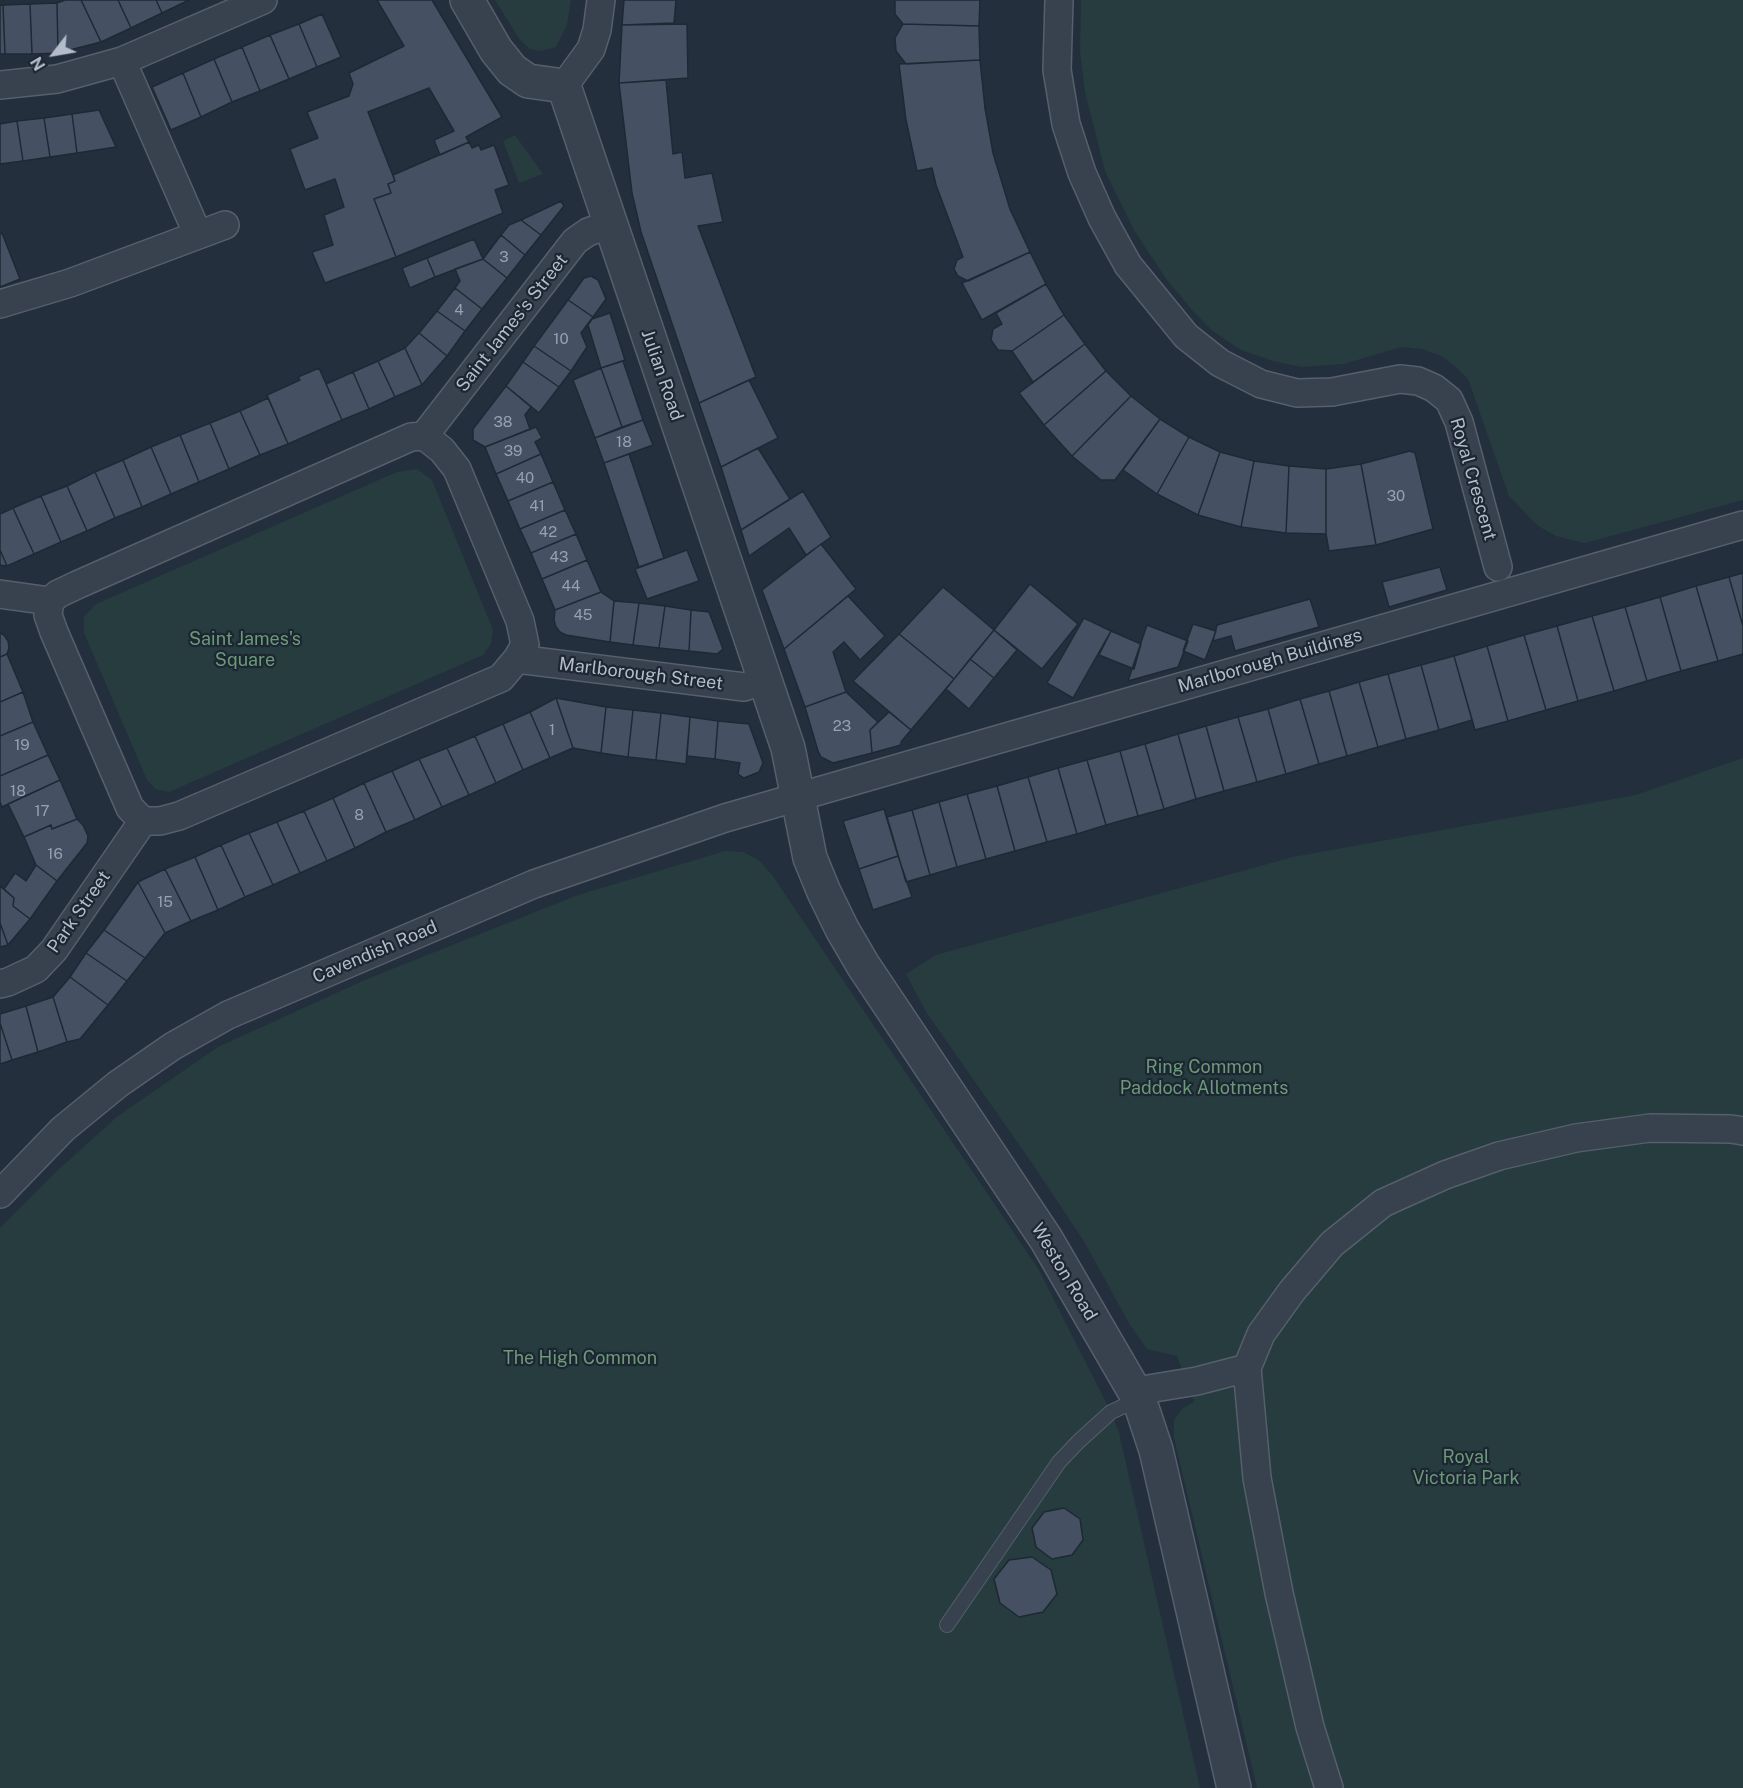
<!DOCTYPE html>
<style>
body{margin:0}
#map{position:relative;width:1743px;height:1788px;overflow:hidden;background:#242f3e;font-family:"Public Sans",sans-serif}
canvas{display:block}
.north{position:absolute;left:24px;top:24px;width:60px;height:60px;-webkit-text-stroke:4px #1d2633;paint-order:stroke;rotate:239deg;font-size:16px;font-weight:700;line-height:24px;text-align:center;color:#b4bcc9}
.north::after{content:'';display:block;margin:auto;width:21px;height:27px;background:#b4bcc9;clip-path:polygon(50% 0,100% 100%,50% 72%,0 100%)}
</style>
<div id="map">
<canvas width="1743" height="1788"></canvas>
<div class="north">N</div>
</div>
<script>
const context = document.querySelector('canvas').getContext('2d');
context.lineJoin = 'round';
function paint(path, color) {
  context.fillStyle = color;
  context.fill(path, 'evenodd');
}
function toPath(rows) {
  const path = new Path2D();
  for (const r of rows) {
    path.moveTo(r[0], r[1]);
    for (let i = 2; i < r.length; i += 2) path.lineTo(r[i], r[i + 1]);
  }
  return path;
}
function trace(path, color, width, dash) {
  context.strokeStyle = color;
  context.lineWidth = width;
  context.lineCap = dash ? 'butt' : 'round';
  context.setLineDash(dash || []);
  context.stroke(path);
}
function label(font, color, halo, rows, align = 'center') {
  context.font = font + ' "Public Sans",sans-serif';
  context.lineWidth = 4.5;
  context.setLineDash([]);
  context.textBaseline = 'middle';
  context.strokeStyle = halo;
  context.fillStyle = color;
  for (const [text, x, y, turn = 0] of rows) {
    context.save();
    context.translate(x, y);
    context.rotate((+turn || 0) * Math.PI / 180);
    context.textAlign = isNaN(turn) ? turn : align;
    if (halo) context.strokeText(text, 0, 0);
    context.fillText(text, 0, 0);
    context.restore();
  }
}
paint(toPath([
 [495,0,571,0,567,25,556,47,540,51,530,49,520,40],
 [1081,0,1743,0,1743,500,1585,543,1556,536,1538,526,1509,496,1468,379,1455,366,1441,356,1422,349,1401,347,1344,364,1302,367,1273,361,1241,350,1214,332,1192,310,1167,280,1135,232,1105,171,1085,92,1080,51],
 [515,135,543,174,519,183,503,141],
 [417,469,432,480,493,630,491,644,483,655,169,792,156,789,147,780,84,633,84,617,96,604,397,472],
 [1743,758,1743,1788,1257,1788,1174,1438,1174,1420,1183,1408,1194,1402,1177,1356,1147,1349,1130,1325,1085,1243,1034,1166,926,1012,906,974,936,955,1293,857,1636,795],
 [725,851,743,852,760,861,772,875,1039,1270,1092,1375,1111,1412,1119,1433,1200,1788,0,1788,0,1228,57,1171,118,1116,218,1047,367,979,578,895]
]), '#263c3f');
const building = toPath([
 [65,0,81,0,101,42,58,53,57,3,65,0],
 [81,0,118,0,131,28,101,42,81,0],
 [118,0,156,0,162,13,131,28,118,0],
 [156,0,189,0,162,13,156,0],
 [377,0,432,0,502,117,466,137,469,142,440,155,434,140,454,131,429,88,368,112,395,181,388,184,391,193,374,199,396,257,325,283,312,252,333,245,324,215,344,207,335,179,305,190,290,149,318,138,307,112,349,96,353,84,349,73,404,46,377,0],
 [624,0,676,0,674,23,622,25,624,0],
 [895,0,980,0,979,26,903,24,895,14,895,0],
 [57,3,58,53,32,54,30,4,57,3],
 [30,4,32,54,5,54,3,5,30,4],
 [0,5,3,5,5,54,0,54,0,5],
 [322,14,341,57,317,67,299,24,322,14],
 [299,24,317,67,289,79,270,35,299,24],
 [687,24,688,78,619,83,622,25,687,24],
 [903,24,979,26,980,60,906,64,896,51,895,38,903,24],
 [270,35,289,79,260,91,242,47,270,35],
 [242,47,260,91,232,102,214,59,242,47],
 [214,59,232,102,201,117,183,73,214,59],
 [980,60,985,108,993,153,1010,209,1030,252,968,281,958,276,954,269,957,260,963,257,936,185,932,168,917,171,906,120,899,64,980,60],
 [183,73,201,117,171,130,152,87,183,73],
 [666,80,673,154,682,152,685,178,712,173,723,222,698,226,756,377,699,403,641,232,632,193,619,83,666,80],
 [99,110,116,147,77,153,72,114,99,110],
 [72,114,77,153,50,157,44,118,72,114],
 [44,118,50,157,23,161,17,121,44,118],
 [17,121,23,161,0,164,0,124,17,121],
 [469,142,472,148,479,145,481,150,494,145,509,185,495,190,503,213,396,257,374,199,391,193,388,184,395,181,393,175,469,142],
 [561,201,564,206,541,235,521,220,561,201],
 [521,220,541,235,525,255,501,235,509,225,521,220],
 [2,233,20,279,0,287,0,234,2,233],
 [501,235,525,255,507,278,483,259,501,235],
 [474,239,483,259,435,277,427,258,474,239],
 [1030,252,1046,284,982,320,962,283,1030,252],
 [427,258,435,277,410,288,402,268,427,258],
 [483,259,507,278,482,309,455,288,460,281,455,269,483,259],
 [591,276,598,280,606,299,593,317,568,300,584,278,591,276],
 [1046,284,1064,315,1012,351,998,350,991,340,993,329,1002,324,996,313,1046,284],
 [455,288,482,309,465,331,437,311,455,288],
 [568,300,593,317,581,333,587,347,571,371,534,346,568,300],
 [437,311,465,331,447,356,419,333,437,311],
 [610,313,625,360,601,368,588,325,592,319,610,313],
 [1064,315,1085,344,1033,382,1012,351,1064,315],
 [419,333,447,356,422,385,405,348,419,333],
 [1085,344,1106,371,1044,425,1019,393,1085,344],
 [534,346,571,371,559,387,523,362,534,346],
 [405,348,422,385,395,397,378,361,405,348],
 [378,361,395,397,369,409,353,372,378,361],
 [623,361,643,420,622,427,601,368,623,361],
 [523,362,559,387,539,413,506,386,523,362],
 [319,368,342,420,288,444,267,395,300,380,298,377,319,368],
 [601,368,622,427,595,438,573,380,601,368],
 [1106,371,1131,396,1072,456,1044,425,1106,371],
 [353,372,369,409,342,420,326,384,353,372],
 [749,380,778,438,721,467,699,403,749,380],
 [506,386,531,407,525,415,530,429,485,447,473,440,473,429,506,386],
 [1131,396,1160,419,1115,480,1101,480,1072,456,1131,396],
 [268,398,288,444,260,455,240,411,268,398],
 [240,411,260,455,229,469,210,423,240,411],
 [1160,419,1189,437,1157,494,1123,470,1160,419],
 [643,420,653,445,604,463,595,438,643,420],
 [210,423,229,469,199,482,180,435,210,423],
 [536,427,542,438,535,442,541,454,496,474,485,447,536,427],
 [180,435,199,482,171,494,151,447,180,435],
 [1189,437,1220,452,1198,515,1157,494,1189,437],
 [151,447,171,494,142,507,123,460,151,447],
 [758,448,790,499,741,530,721,467,758,448],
 [1410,451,1415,453,1433,529,1376,545,1361,464,1410,451],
 [1220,452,1254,461,1241,527,1198,515,1220,452],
 [541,454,553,482,508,501,496,474,541,454],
 [629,454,664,558,639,567,604,463,629,454],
 [123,460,142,507,115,518,95,472,123,460],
 [1254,461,1289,466,1286,533,1241,527,1254,461],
 [1361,464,1376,545,1329,551,1326,534,1326,469,1361,464],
 [1289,466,1326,469,1326,534,1286,533,1289,466],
 [95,472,115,518,87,531,67,486,95,472],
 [553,482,565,510,520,529,508,501,553,482],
 [67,486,87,531,61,542,41,496,67,486],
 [803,491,831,537,806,555,789,528,749,556,741,530,803,491],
 [41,496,61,542,34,554,13,508,41,496],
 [13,508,34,554,7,566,0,550,0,514,13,508],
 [565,510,576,534,531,553,520,529,565,510],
 [576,534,587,560,542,579,531,553,576,534],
 [821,544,856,589,784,649,762,590,821,544],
 [0,550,7,566,0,565,0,550],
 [687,550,699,581,647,599,635,569,687,550],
 [587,560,601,592,555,610,542,579,587,560],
 [1440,567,1447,590,1389,607,1382,582,1440,567],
 [1743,573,1743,626,1729,577,1743,573],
 [1729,577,1743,626,1743,654,1718,661,1696,586,1729,577],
 [1030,584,1078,624,1042,669,994,630,1030,584],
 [1696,586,1718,661,1681,671,1660,597,1696,586],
 [943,587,994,630,954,679,899,634,943,587],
 [601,592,614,601,610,642,566,635,560,632,556,627,554,620,555,610,601,592],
 [848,596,885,636,860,660,844,642,833,652,846,692,805,707,784,649,848,596],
 [1660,597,1681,671,1647,681,1625,607,1660,597],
 [1310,599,1319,627,1235,651,1231,636,1213,641,1217,625,1310,599],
 [614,601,639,603,633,645,610,642,614,601],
 [639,603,665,606,659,648,633,645,639,603],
 [665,606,691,610,689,651,659,648,665,606],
 [1625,607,1647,681,1614,691,1592,616,1625,607],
 [691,610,709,612,723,649,717,654,689,651,691,610],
 [1592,616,1614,691,1578,701,1557,626,1592,616],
 [1084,618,1111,631,1073,698,1047,683,1084,618],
 [1193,624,1216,631,1205,660,1183,651,1193,624],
 [1147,625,1188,641,1178,667,1128,681,1147,625],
 [1557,626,1578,701,1546,710,1524,635,1557,626],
 [994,630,1017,650,994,678,970,659,994,630],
 [1111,631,1141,644,1134,669,1099,655,1111,631],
 [0,633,4,635,8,641,9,648,7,654,0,657,0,633],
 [899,634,954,679,911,730,853,681,899,634],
 [1524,635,1546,710,1508,721,1487,646,1524,635],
 [1487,646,1508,721,1475,730,1454,656,1487,646],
 [7,654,23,692,0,702,0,657,7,654],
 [1454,656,1472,720,1439,730,1421,665,1454,656],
 [970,659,994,678,969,709,946,689,970,659],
 [1421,665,1439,730,1406,739,1388,674,1421,665],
 [1388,674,1406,739,1378,747,1359,682,1388,674],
 [1359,682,1378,747,1347,756,1329,691,1359,682],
 [1329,691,1347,756,1319,764,1300,699,1329,691],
 [23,692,33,722,0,736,0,702,23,692],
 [846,692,878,722,870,730,872,753,833,763,821,757,818,751,805,707,846,692],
 [556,698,573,748,550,758,530,712,556,698],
 [556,698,606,707,601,753,573,748,556,698],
 [1300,699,1319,764,1286,774,1268,709,1300,699],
 [606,707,633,710,628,757,601,753,606,707],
 [1268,709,1286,774,1257,782,1238,717,1268,709],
 [633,710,661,713,656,760,628,757,633,710],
 [530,712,550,758,523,770,503,724,530,712],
 [889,712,911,730,901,742,901,745,872,753,870,730,889,712],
 [661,713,690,717,686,764,656,760,661,713],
 [690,717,718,721,715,759,687,756,690,717],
 [1238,717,1257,782,1224,791,1206,726,1238,717],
 [718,721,749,724,763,763,759,772,744,778,738,774,740,763,715,759,718,721],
 [33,722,48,755,0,776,0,736,33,722],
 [503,724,523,770,496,783,475,736,503,724],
 [1206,726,1224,791,1196,799,1178,734,1206,726],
 [1178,734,1196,799,1164,809,1145,744,1178,734],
 [475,736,496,783,469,795,447,748,475,736],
 [1145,744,1164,809,1138,816,1120,751,1145,744],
 [447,748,469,795,442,807,419,759,447,748],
 [1120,751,1138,816,1106,825,1087,760,1120,751],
 [48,755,60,780,2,807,0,802,0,776,48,755],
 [419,759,442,807,415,820,392,771,419,759],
 [1087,760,1106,825,1077,834,1058,768,1087,760],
 [1058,768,1077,834,1047,842,1028,777,1058,768],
 [392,771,415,820,386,832,364,783,392,771],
 [1028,777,1047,842,1015,851,997,786,1028,777],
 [60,780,77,819,52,829,51,825,24,837,8,804,60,780],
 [364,783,386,832,355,848,333,798,364,783],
 [997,786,1015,851,986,859,967,794,997,786],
 [967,794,986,859,957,867,939,802,967,794],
 [333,798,355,848,327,861,304,811,333,798],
 [939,802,957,867,930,875,912,810,939,802],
 [884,809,898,856,859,869,843,821,884,809],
 [912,810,930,875,906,882,887,817,912,810],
 [304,811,327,861,300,873,277,822,304,811],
 [77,819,83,825,88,836,87,843,57,881,36,865,24,837,51,825,52,829,77,819],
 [277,822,300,873,273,885,249,833,277,822],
 [249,833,273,885,245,897,221,845,249,833],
 [221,845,245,897,218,910,195,857,221,845],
 [898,856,912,897,873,910,859,869,898,856],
 [195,857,218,910,191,921,165,869,195,857],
 [36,865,57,881,30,919,13,906,14,898,4,889,15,873,26,881,36,865],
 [165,869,191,921,165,933,138,882,165,869],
 [138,882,165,933,145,958,104,930,138,882],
 [0,886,14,898,13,906,30,919,8,945,0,923,0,886],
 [0,923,8,945,0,947,0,923],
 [104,930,145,958,127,981,86,953,104,930],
 [86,953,127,981,108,1005,70,977,86,953],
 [70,977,108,1005,80,1039,67,1042,53,997,70,977],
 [53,997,67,1042,38,1052,26,1006,53,997],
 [26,1006,38,1052,12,1060,0,1023,0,1014,26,1006],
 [0,1023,12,1060,0,1064,0,1023],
 [1064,1508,1080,1519,1083,1540,1072,1555,1052,1559,1036,1547,1032,1528,1044,1512,1064,1508],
 [1032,1557,1051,1570,1057,1594,1043,1612,1019,1617,1000,1603,994,1579,1009,1560,1032,1557]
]);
paint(building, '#455162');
trace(building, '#1f2835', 1.5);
const service = toPath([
 [947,1625,1059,1462,1079,1441,1111,1412,1139,1399]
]);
const minor = toPath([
 [1059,0,1057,70,1066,124,1082,173,1102,218,1128,265,1186,336,1220,363,1261,384,1297,393,1332,392,1400,379,1418,381,1434,388,1449,400,1459,422,1498,567],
 [122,61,198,235],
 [0,85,57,79,122,61,263,0],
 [564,86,591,49,597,30,601,0],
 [0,304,70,283,225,225],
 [424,436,442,450,457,469,520,621,525,645,517,659,501,678,179,816,160,821,143,821,130,808,54,632,48,615,50,601,58,594,77,585,411,437,424,436],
 [424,436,575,241,588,232,611,224],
 [0,594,50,601],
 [517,659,744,687,765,680],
 [0,984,8,982,36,969,54,950,143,821],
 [0,1194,63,1129,118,1084,173,1046,228,1015,534,884,725,818,1743,525],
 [1136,1391,1197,1381,1247,1368],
 [1329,1788,1310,1727,1279,1593,1257,1478,1247,1368,1261,1334,1292,1291,1332,1244,1383,1203,1445,1175,1499,1156,1576,1138,1650,1128,1731,1129,1743,1131]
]);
const tertiary = toPath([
 [467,0,496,50,512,70,528,81,564,86,788,748,810,858,824,892,842,929,863,965,1046,1239,1139,1399,1156,1450,1234,1788]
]);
trace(service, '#565f6c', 16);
trace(minor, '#565f6c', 30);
trace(tertiary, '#565f6c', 36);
trace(service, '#38414e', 14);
trace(minor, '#38414e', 27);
trace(tertiary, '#38414e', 33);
label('15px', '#98a1af', null, [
 ["3",504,257],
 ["4",459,310],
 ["10",561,339],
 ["38",503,422],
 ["18",624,442],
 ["39",513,451],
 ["40",525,478],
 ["30",1396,496],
 ["41",537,506],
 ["42",548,532],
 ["43",559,557],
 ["44",571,586],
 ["45",583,615],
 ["23",842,726],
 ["1",552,730],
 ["19",22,745],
 ["18",18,791],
 ["17",42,811],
 ["8",359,815],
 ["16",55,854],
 ["15",165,902]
]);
label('18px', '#b4bcc9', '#1d2633', [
 ["Saint James's Street",512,323,-52],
 ["Julian Road",662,375,71],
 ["Royal Crescent",1473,479,74],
 ["Marlborough Buildings",1270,661,-16],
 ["Marlborough Street",641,674,7],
 ["Park Street",79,912,-55],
 ["Cavendish Road",375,952,-23],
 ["Weston Road",1064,1272,59]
]);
label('18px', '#6b9a76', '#1d2633', [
 ["Saint James's",245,639],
 ["Square",245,660],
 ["Ring Common",1204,1067],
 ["Paddock Allotments",1204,1088],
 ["The High Common",580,1358],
 ["Royal",1466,1457],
 ["Victoria Park",1466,1478]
]);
</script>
